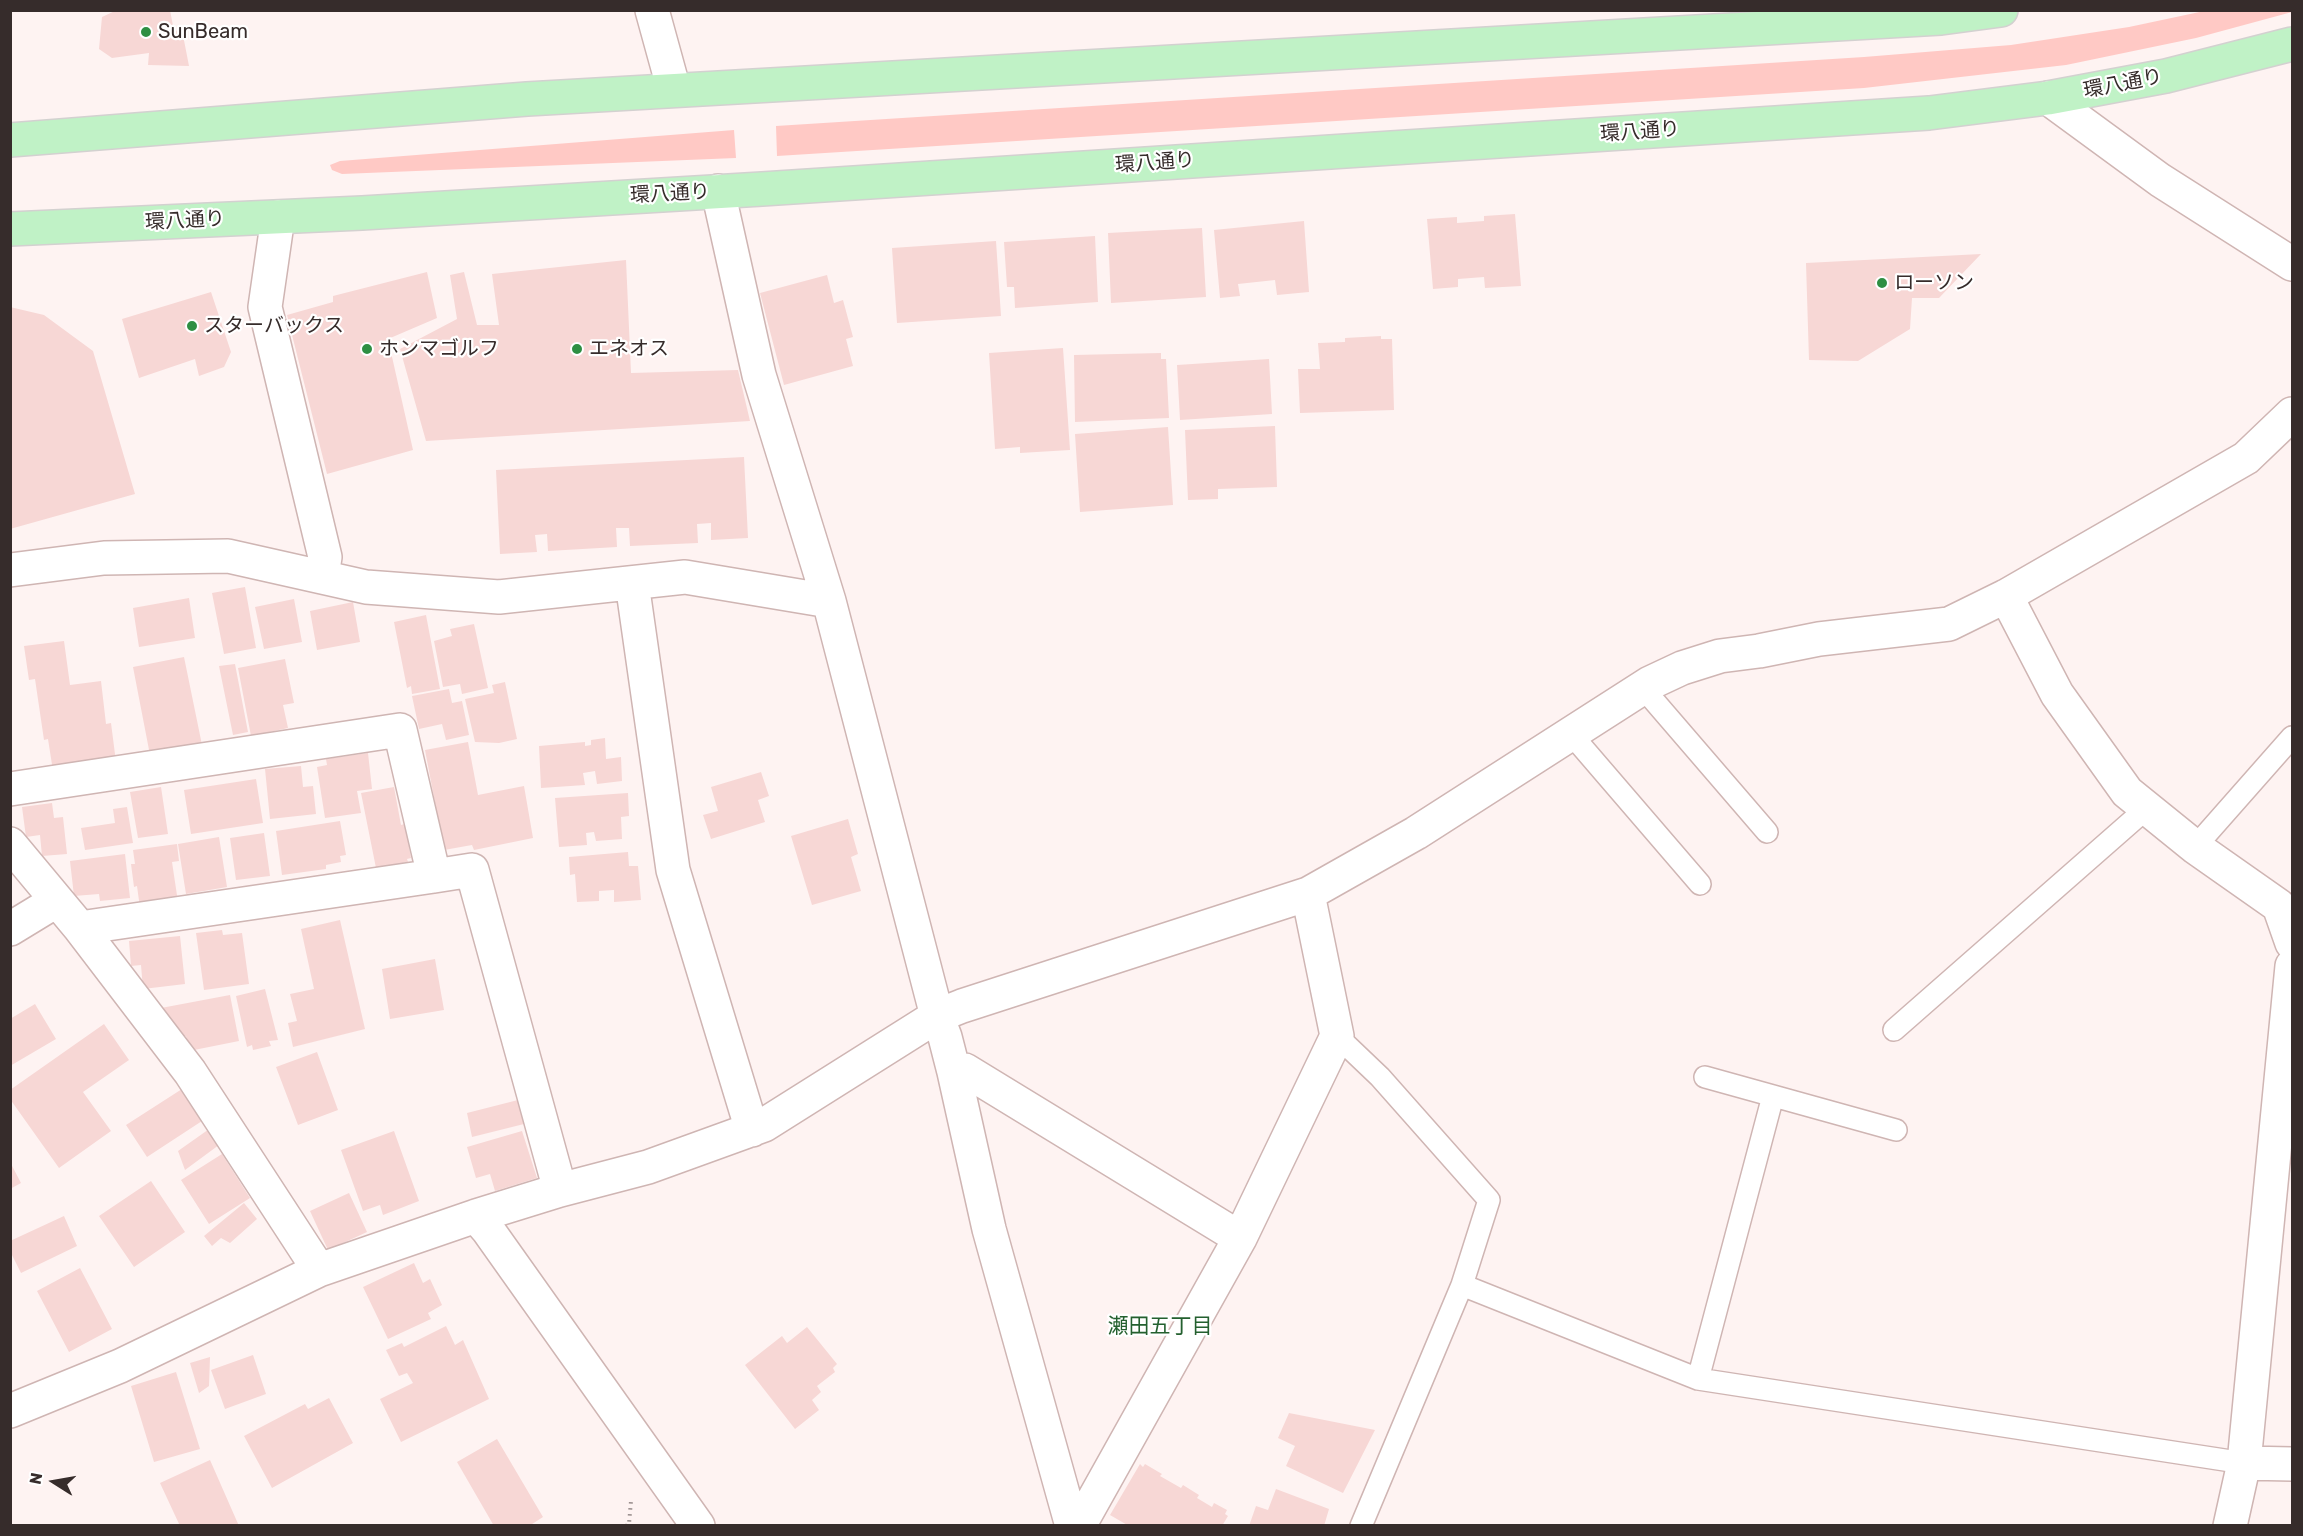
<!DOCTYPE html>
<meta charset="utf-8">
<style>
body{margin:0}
#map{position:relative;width:2303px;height:1536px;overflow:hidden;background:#fef3f2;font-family:Rubik,sans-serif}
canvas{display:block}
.frame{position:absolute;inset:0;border:12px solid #362c2b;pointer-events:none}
.north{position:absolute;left:24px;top:1452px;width:60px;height:60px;-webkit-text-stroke:4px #fff;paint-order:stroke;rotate:281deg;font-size:16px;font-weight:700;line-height:24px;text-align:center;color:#362c2b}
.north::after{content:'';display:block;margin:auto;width:21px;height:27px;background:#362c2b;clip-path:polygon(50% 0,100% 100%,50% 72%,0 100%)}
</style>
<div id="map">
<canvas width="2303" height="1536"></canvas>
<div class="frame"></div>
<div class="north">N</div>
</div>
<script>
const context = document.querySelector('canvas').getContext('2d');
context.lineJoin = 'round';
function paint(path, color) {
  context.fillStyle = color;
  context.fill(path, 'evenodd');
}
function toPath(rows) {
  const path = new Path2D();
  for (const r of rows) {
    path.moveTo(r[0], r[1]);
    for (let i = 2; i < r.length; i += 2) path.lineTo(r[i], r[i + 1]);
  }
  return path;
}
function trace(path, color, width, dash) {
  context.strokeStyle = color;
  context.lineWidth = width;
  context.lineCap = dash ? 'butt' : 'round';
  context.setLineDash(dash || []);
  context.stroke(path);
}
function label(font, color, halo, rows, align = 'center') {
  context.font = font + ' Rubik,"Noto Sans JP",sans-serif';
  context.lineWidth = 4.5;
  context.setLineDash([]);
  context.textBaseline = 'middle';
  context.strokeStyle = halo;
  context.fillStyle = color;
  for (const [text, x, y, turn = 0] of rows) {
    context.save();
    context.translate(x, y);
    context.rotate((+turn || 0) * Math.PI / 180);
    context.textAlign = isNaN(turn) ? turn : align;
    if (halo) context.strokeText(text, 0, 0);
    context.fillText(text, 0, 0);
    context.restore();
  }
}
paint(toPath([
 [2209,10,2292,12,2196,38,2066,65,1864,88,777,156,776,126,1864,57,2011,45,2129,27],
 [734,130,736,158,342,174,332,170,330,165,340,161]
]), '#ffc9c5');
paint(toPath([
 [117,10,170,10,174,31,182,30,189,66,148,65,149,53,112,58,99,49,102,17],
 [1515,214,1521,286,1485,288,1484,277,1458,279,1458,287,1433,289,1427,219,1457,217,1457,223,1484,221,1484,216],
 [1304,221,1309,292,1277,295,1275,280,1238,284,1240,296,1220,298,1214,230],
 [1202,228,1206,297,1111,303,1108,233],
 [1095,236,1098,302,1015,308,1014,287,1007,287,1004,242],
 [996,241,1001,316,897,323,892,248],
 [1981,254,1939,298,1912,298,1910,329,1858,361,1809,360,1806,263],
 [626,260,631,373,738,370,750,421,426,441,400,349,457,319,450,275,464,272,477,325,499,325,492,274],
 [427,272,437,318,388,339,413,450,327,474,287,315,333,302,333,296],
 [827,275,834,303,843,300,853,337,846,339,853,366,784,385,760,293],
 [211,292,231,352,224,367,199,376,195,359,139,378,122,319],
 [10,307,44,315,93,351,135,494,10,529],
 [1381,336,1381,339,1392,339,1394,410,1300,413,1298,369,1320,369,1318,343,1345,342,1345,338],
 [1063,348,1070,450,1020,453,1020,447,995,449,989,353],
 [1161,353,1161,359,1166,359,1169,418,1075,422,1074,355],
 [1269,359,1272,414,1180,420,1177,365],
 [1275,426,1277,487,1218,489,1218,499,1188,500,1185,430],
 [1168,427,1173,505,1080,512,1075,434],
 [744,457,748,538,711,540,711,523,697,524,698,543,630,546,629,528,616,528,617,547,548,551,547,534,535,535,537,552,500,554,496,470],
 [245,587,256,648,224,654,212,593],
 [189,598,195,638,139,647,133,608],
 [294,599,302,642,264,649,255,607],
 [353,602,360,642,317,650,310,611],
 [426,615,440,689,412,694,411,686,407,688,394,622],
 [474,624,488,688,462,694,460,684,443,687,434,641,452,636,450,629],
 [64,641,70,685,101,681,106,724,111,723,116,762,53,771,48,739,44,740,35,679,29,680,24,646],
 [184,657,202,745,150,755,133,667],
 [285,659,294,703,283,705,288,728,251,736,238,668],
 [235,664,248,732,233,735,219,666],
 [505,682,517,739,499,743,475,742,465,699,494,693,492,685],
 [449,689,452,703,462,701,469,735,446,740,442,724,419,729,412,696],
 [605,738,606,759,621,757,622,781,597,784,595,771,583,773,585,785,541,788,539,746,585,742,585,746,591,745,591,740],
 [468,742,478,795,524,786,533,838,474,850,472,845,444,850,425,750],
 [368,753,372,789,357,791,361,813,325,818,317,767,327,765,326,759],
 [301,766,303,787,313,786,316,814,270,819,265,769],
 [761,772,769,796,758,800,765,822,711,839,703,815,718,811,711,787],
 [256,779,263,823,191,834,184,790],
 [161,787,168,834,138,838,130,792],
 [394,787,401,825,405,824,411,858,407,859,408,862,376,868,361,793],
 [628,793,629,816,621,817,622,839,596,841,594,832,586,833,587,845,559,847,555,798],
 [52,803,54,818,63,817,67,854,42,856,40,835,26,837,22,807],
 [127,807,133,843,85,850,81,828,115,823,113,809],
 [848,819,858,854,851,857,861,891,812,905,791,836],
 [340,821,346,855,340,856,341,862,326,865,326,869,282,875,276,831],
 [264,833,270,876,236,880,230,838],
 [219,837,227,887,186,894,178,844],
 [177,844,179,861,172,862,178,902,140,908,137,886,134,887,131,864,135,864,133,850],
 [628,852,629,866,638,866,641,900,614,902,614,890,599,891,599,901,577,902,575,874,570,875,569,857],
 [125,854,130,898,100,901,99,894,74,896,70,861],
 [340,920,365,1029,293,1047,288,1023,297,1021,290,994,314,989,301,929],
 [222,930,223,935,242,933,249,984,204,990,196,933],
 [180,936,185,984,143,989,141,965,131,966,129,941],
 [435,959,444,1010,390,1019,382,969],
 [265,989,278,1040,269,1041,271,1046,253,1050,252,1045,247,1047,236,996],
 [230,995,239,1041,189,1051,186,1036,178,1038,161,1008],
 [35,1004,56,1039,10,1066,10,1019],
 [104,1024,129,1060,83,1092,111,1131,59,1168,10,1099,10,1090],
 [317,1052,338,1110,298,1125,276,1067],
 [182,1089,202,1121,147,1157,126,1125],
 [518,1100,524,1124,472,1137,467,1113],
 [212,1127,223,1142,185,1170,178,1151],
 [394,1131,419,1201,383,1215,380,1205,363,1211,341,1150],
 [522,1131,537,1178,495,1191,490,1174,476,1178,467,1147],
 [222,1154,250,1198,209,1224,181,1180],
 [10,1162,21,1183,10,1189],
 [151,1181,185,1232,134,1267,99,1216],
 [349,1193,367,1232,328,1250,310,1211],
 [244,1203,257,1219,230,1243,221,1238,212,1246,204,1236],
 [64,1216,77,1246,21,1273,10,1251,10,1241],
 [414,1263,423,1283,430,1279,442,1305,428,1313,431,1319,388,1339,363,1287],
 [80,1268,112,1329,69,1352,37,1291],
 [446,1326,455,1345,463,1340,489,1399,401,1442,380,1399,413,1383,407,1373,399,1376,386,1350,402,1343,404,1347],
 [807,1327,837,1364,833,1368,835,1372,817,1386,821,1392,812,1400,819,1410,795,1429,745,1365,782,1336,787,1343],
 [253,1355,266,1394,225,1409,211,1370],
 [210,1357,209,1386,199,1393,190,1363],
 [176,1372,200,1449,154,1462,131,1386],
 [329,1398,353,1443,272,1488,244,1436,305,1404,308,1409],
 [1289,1413,1375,1430,1343,1493,1286,1466,1295,1446,1278,1438],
 [497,1439,543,1517,529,1526,494,1526,457,1462],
 [210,1460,239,1526,180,1526,160,1483],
 [1140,1464,1143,1467,1145,1464,1162,1474,1160,1476,1181,1488,1183,1485,1199,1495,1197,1498,1212,1507,1214,1503,1227,1510,1225,1514,1228,1516,1222,1526,1129,1526,1110,1515],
 [1276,1489,1329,1509,1324,1526,1249,1526,1256,1506,1268,1510]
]), '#f7d7d5');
const service = toPath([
 [1643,688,1767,832],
 [1571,734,1700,884],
 [2195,847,2292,737],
 [1894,1030,2147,808],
 [1337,1036,1380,1077,1489,1200,1462,1285,1698,1379,2244,1463],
 [1705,1077,1896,1130],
 [1698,1379,1773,1096],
 [1361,1526,1462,1285]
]);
const minor = toPath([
 [652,10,674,90],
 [2048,98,2160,180,2292,264],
 [718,191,759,375,829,601,937,1016,945,1037,954,1072,989,1229,1072,1526],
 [278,217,265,307,325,557,322,576],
 [10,570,104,558,228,556,366,587,499,597,685,577,829,601],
 [632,583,673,870,752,1130],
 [2006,596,2057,694,2127,792,2195,847,2279,906,2292,943],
 [10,789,400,730,434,876,472,870,560,1190],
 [10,844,80,928,190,1072,319,1270],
 [80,928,434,876],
 [10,929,56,901],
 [954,1072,965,1070,1240,1238],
 [476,1216,488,1230,698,1526],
 [10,1411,120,1366,319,1270,476,1216,560,1190,648,1167,764,1125,937,1016,962,1006,1308,894,1416,833,1650,683,1682,668,1720,656,1759,651,1819,639,1949,624,2006,596,2246,458,2292,414],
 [2244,1463,2292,1464],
 [1079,1526,1240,1238,1337,1036,1308,894],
 [2230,1526,2244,1463,2292,966]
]);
const primary = toPath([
 [10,140,527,99,1941,18,2001,10],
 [10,229,362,213,762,189,1929,113,2048,98,2166,76,2292,44]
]);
trace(service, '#cfb5b3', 24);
trace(minor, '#cfb5b3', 36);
trace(primary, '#d3d1d0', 36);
trace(toPath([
 [626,1526,629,1524,631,1501]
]), '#978c8b', 4, [1.5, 4.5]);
trace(service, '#fff', 21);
trace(minor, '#fff', 33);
trace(primary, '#c0f2c6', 33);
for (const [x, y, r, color] of [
 [146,32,6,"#2e8f43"],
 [1882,283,6,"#2e8f43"],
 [192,326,6,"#2e8f43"],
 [367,349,6,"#2e8f43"],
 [577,349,6,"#2e8f43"]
]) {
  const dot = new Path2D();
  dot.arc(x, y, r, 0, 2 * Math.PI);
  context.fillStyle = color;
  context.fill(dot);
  trace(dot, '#fff', 2);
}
label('20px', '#362c2b', '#fff', [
 ["SunBeam",158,32],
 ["ローソン",1894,283],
 ["スターバックス",204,326],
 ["ホンマゴルフ",379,349],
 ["エネオス",589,349]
], 'left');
label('20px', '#362c2b', '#fff', [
 ["環八通り",2123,84,-11],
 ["環八通り",1640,132,-4],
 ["環八通り",1155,163,-4],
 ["環八通り",670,194,-3],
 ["環八通り",185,221,-3]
]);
label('21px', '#24602f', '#fff', [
 ["瀬田五丁目",1160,1327]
]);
</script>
